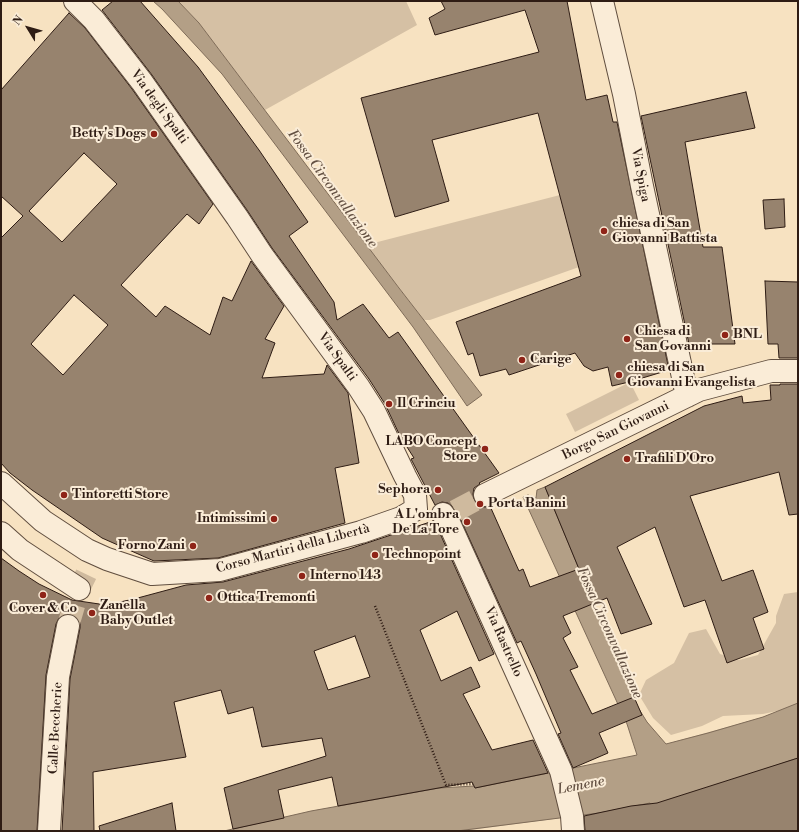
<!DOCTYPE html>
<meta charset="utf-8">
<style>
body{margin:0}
#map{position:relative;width:799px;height:832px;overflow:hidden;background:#f7e2c1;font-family:"Libre Bodoni",serif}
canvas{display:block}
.frame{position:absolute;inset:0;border:2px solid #2e1c14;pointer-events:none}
.north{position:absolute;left:8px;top:8px;width:40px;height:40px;-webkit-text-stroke:3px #faecd7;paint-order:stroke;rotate:307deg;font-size:11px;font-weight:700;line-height:16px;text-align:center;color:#2e1c14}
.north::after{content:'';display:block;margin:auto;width:14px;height:18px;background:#2e1c14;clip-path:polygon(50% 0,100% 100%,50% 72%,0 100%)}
</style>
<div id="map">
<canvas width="799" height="832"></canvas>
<div class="frame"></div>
<div class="north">N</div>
</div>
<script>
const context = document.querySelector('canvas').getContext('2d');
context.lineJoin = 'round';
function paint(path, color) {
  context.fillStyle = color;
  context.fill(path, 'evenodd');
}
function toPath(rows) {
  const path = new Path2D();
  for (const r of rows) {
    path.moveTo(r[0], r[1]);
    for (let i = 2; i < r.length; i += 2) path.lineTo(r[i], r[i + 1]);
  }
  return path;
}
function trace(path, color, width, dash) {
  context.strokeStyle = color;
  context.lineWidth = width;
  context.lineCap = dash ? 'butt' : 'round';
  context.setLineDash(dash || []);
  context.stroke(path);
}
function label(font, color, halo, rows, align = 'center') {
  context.font = font + ' "Libre Bodoni",serif';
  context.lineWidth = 4;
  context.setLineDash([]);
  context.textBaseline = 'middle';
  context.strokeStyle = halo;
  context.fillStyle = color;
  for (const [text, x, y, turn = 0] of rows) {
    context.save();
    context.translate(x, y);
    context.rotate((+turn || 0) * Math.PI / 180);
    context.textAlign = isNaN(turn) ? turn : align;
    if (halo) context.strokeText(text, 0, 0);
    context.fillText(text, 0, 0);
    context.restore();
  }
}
paint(toPath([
 [178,1,406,1,417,25,265,110,199,23],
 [560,195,579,267,430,320,424,320,366,245],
 [630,382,639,400,575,432,566,414],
 [798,592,798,758,663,801,599,813,463,831,224,831,311,811,439,788,475,788,615,761,638,755,666,744,763,717,782,710,763,714,723,716,702,726,671,735,653,718,639,695,646,680,674,663,689,633,706,629,720,654,739,660,758,655,776,623,776,616,784,594]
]), '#d5c0a4');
const water = toPath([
 [153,1,178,1,199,23,399,288,482,395,467,406,413,327,222,74,162,9,153,1],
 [545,487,634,701,647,722,666,744,708,733,763,717,798,703,798,758,751,774,666,831,650,803,599,813,457,831,224,831,311,811,439,788,474,786,475,788,637,755,627,724,523,497,528,495,536,498,537,490,545,487]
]);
paint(water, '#b39f86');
trace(water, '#7e6b58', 1);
const building = toPath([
 [113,1,140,1,198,67,259,150,308,222,289,236,334,302,337,320,363,304,389,338,398,332,499,473,479,483,480,484,474,488,473,494,474,500,478,506,485,507,490,506,519,571,523,569,530,587,579,569,545,487,704,406,742,396,743,403,771,400,770,385,780,385,780,384,798,384,798,514,789,515,779,472,690,496,722,581,753,570,768,612,753,618,764,649,727,663,705,600,684,607,655,527,617,547,652,624,621,634,607,598,563,616,571,633,563,638,578,667,570,670,592,714,634,697,642,715,599,733,608,753,573,768,558,734,561,733,536,674,521,641,517,643,459,516,453,507,448,503,442,502,435,505,411,459,414,458,400,436,385,404,369,379,272,248,247,210,152,75,102,10,113,1],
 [441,1,567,1,586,100,607,95,613,122,617,122,669,370,629,382,612,386,608,367,593,371,584,366,575,353,509,375,506,369,480,376,473,353,468,355,456,322,581,276,538,113,432,140,449,201,395,217,361,98,539,52,525,10,435,35,429,18,445,9,441,1],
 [69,13,85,28,132,89,213,204,199,224,187,214,121,285,156,317,165,306,210,335,223,297,232,301,251,261,284,306,265,339,275,343,262,378,324,374,327,365,348,393,359,463,335,468,345,523,218,558,154,561,102,538,32,490,10,473,1,463,1,238,23,216,1,196,1,90,69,13],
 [84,153,117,184,62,242,29,211,84,153],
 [74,295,108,325,63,375,31,344,74,295],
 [746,92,755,128,685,142,703,247,722,247,735,344,689,344,641,116,746,92],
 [784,199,785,227,765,229,763,200,784,199],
 [765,281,798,282,798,358,779,358,778,344,768,344,765,281],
 [433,521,438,529,494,654,479,661,457,611,420,630,441,681,471,667,480,687,463,694,492,750,533,740,548,773,475,788,472,782,338,806,332,777,278,790,284,818,233,829,224,788,326,756,322,738,262,747,253,707,228,714,221,690,174,702,186,757,93,772,94,831,62,831,70,679,80,628,80,622,76,617,71,614,64,614,59,618,56,624,46,675,37,831,1,831,1,558,19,571,39,584,72,600,106,605,134,599,186,585,223,582,349,549,433,521],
 [355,636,370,677,328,690,314,651,355,636],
 [798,758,798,831,585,831,584,816,631,806,657,803,798,758],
 [172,803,176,831,100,831,99,826,172,803]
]);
paint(building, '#97836e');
trace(building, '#2e1c14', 1);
trace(toPath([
 [455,511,485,495],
 [68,626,79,589,96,554]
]), '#cfba9e', 22, [22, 11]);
const street = toPath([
 [75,1,94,20,142,82,237,217,262,255,358,386,374,411,405,476,415,495,416,509],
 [602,1,624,94,642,186,687,396],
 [1,483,43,521,87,550,107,559,152,574,220,570,361,532,401,518,416,509],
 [485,495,699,390,771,371,798,371],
 [443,514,449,523,561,771,572,816,573,831],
 [1,533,20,550,79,589],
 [49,831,58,677,68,626]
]);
trace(street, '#604e3f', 24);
trace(toPath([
 [375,606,446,785,473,784]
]), '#2e1c14', 2.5, [1, 2]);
trace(street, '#faecd7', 22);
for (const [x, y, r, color] of [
 [154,134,4,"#8f2418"],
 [604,231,4,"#8f2418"],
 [725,335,4,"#8f2418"],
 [627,339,4,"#8f2418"],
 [522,360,4,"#8f2418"],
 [619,375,4,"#8f2418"],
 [389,404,4,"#8f2418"],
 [485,449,4,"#8f2418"],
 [627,459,4,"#8f2418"],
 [438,490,4,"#8f2418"],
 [64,495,4,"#8f2418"],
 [480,504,4,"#8f2418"],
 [274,519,4,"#8f2418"],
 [467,522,4,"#8f2418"],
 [193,546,4,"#8f2418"],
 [375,555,4,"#8f2418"],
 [302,576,4,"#8f2418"],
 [43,595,4,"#8f2418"],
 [209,598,4,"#8f2418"],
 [92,613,4,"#8f2418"]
]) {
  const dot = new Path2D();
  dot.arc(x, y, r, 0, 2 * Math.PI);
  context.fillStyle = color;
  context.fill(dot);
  trace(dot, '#faecd7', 1.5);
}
label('13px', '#2e1c14', '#faecd7', [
 ["Via degli Spalti",159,107,54],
 ["Via Spiga",640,175,79],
 ["Via Spalti",337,357,54],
 ["Borgo San Giovanni",616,431,-26],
 ["Corso Martiri della Libertà",293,549,-15],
 ["Via Rastrello",503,642,66],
 ["Calle Beccherie",56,728,-87]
]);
label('bold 13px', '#2e1c14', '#faecd7', [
 ["Betty's Dogs",146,134,"right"],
 ["chiesa di San",612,224],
 ["Giovanni Battista",612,239],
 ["Chiesa di",635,332],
 ["San Govanni",635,347],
 ["BNL",733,335],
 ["Carige",530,360],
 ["chiesa di San",627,368],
 ["Giovanni Evangelista",627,383],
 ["Il Crinciu",397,404],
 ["LABO Concept",477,442,"right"],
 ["Store",477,457,"right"],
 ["Trafili D'Oro",635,459],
 ["Sephora",430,490,"right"],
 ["Tintoretti Store",72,495],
 ["Porta Banini",488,504],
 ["A L'ombra",459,515,"right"],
 ["De La Tore",459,530,"right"],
 ["Intimissimi",266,519,"right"],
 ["Forno Zani",185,546,"right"],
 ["Technopoint",383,555],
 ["Interno 143",310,576],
 ["Ottica Tremonti",217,598],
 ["Zanella",100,606],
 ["Baby Outlet",100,621],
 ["Cover & Co",43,609,"center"]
], 'left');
label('italic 14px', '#635042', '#faecd7', [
 ["Fossa Circonvallazione",332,189,54],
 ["Fossa Circonvallazione",609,633,66],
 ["Lemene",581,786,-11]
]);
</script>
